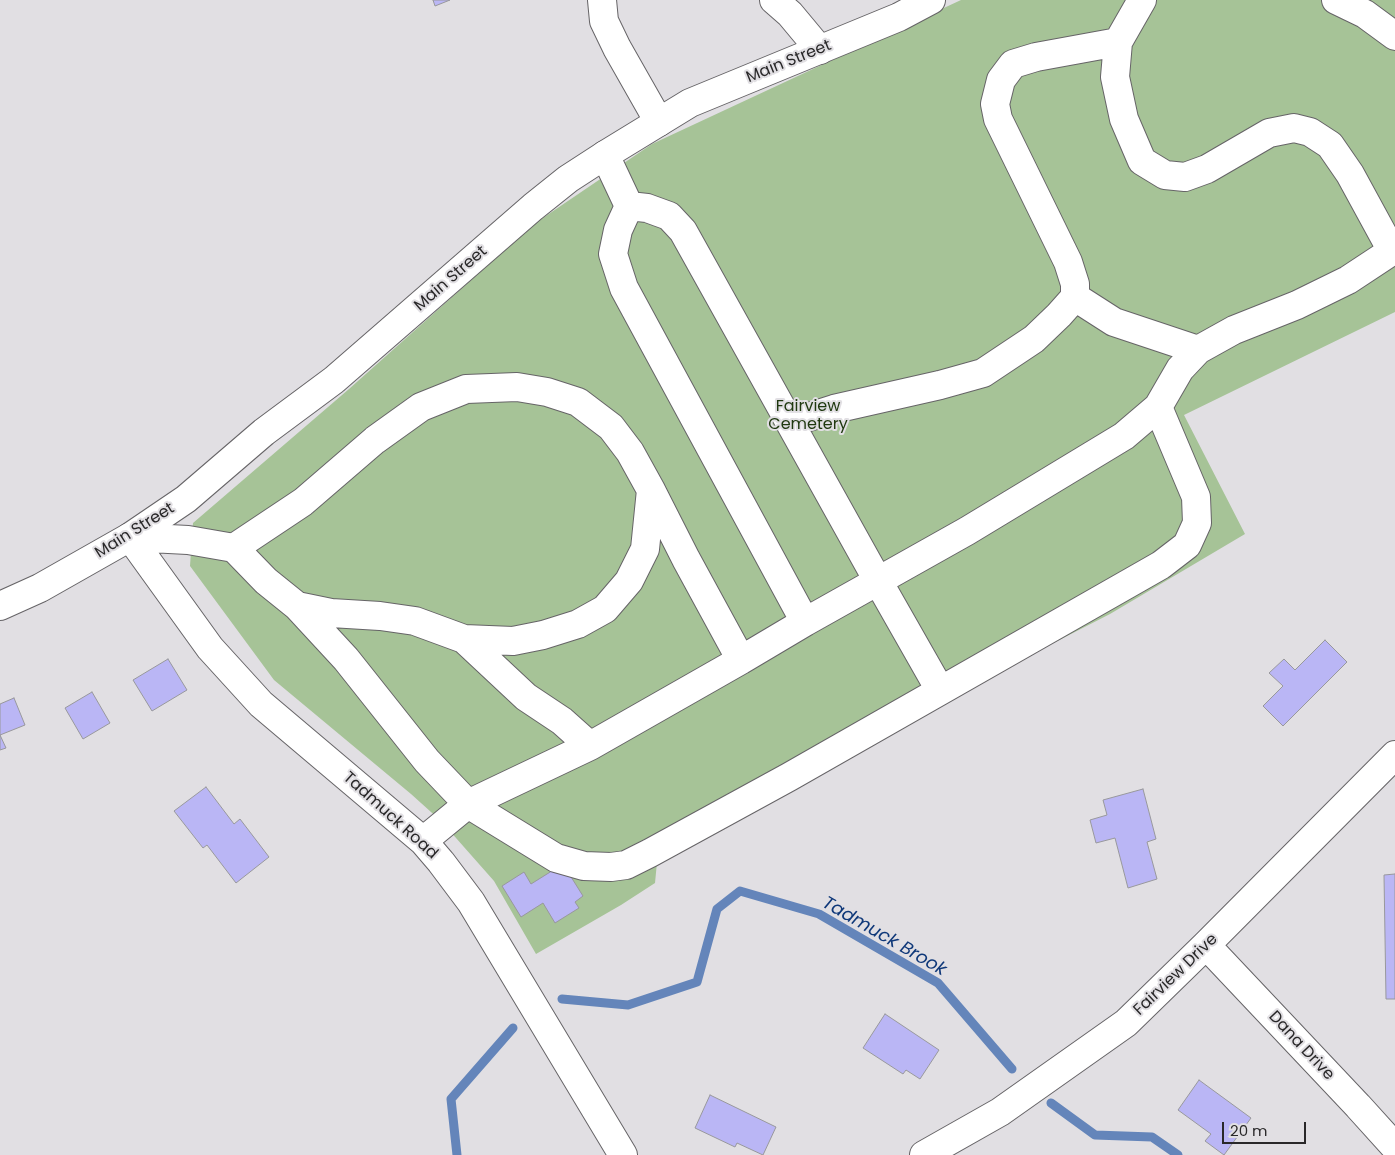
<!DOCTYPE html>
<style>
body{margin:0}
#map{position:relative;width:1395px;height:1155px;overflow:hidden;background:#e1dfe3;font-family:Poppins,sans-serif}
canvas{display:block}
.scale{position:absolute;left:1222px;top:1122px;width:84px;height:22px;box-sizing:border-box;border:2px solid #292829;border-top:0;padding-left:6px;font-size:15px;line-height:18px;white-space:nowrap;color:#292829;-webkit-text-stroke:4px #e1dfe3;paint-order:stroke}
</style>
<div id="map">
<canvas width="1395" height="1155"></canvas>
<div class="scale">20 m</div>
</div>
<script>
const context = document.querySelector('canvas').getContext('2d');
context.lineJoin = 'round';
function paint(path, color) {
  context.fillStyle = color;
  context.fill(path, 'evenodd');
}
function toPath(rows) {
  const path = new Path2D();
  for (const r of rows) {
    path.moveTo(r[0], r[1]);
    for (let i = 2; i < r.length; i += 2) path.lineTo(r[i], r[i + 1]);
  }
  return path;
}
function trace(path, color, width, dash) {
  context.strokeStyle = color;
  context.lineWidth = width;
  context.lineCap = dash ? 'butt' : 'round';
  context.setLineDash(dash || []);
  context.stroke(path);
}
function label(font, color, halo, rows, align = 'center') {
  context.font = font + ' Poppins,sans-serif';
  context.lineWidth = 4;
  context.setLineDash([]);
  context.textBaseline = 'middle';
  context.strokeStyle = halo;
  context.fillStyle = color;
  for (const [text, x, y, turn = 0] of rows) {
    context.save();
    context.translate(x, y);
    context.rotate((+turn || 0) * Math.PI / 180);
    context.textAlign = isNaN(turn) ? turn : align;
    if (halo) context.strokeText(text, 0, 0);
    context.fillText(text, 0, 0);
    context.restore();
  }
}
paint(toPath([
 [961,0,1395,0,1395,312,1184,415,1245,534,1110,614,913,715,658,852,655,883,621,905,536,954,494,881,441,821,411,794,274,680,190,566,193,523,349,389,534,224,652,144]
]), '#a6c397');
trace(toPath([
 [562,999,628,1005,697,982,717,909,740,891,819,914,938,983,1012,1069],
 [1051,1103,1095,1135,1152,1137,1178,1155],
 [457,1155,451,1099,513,1028]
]), '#6485ba', 9);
const building = toPath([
 [433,0,450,0,435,6,433,0],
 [1325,640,1347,662,1283,726,1263,706,1283,686,1269,673,1284,659,1295,670,1325,640],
 [168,659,187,690,152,711,133,680,168,659],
 [92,692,110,723,83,739,65,708,92,692],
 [14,698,25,725,0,735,6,748,0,750,0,704,14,698],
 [206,787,234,824,240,819,269,857,236,883,207,845,203,848,174,811,206,787],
 [1143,789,1156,839,1147,842,1157,879,1128,888,1115,838,1096,843,1090,820,1107,815,1103,800,1143,789],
 [563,864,583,896,575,902,579,908,555,923,543,903,521,917,502,886,524,872,531,884,563,864],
 [1395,874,1395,999,1386,999,1384,875,1395,874],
 [885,1014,939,1050,920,1079,906,1070,903,1074,863,1048,885,1014],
 [1199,1080,1251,1118,1224,1155,1205,1141,1211,1134,1178,1110,1199,1080],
 [710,1095,776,1127,763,1155,737,1143,735,1147,695,1128,710,1095]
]);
paint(building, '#bab6f5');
trace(building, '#98989c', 1);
const minor = toPath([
 [602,0,604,21,617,48,659,122],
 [774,0,790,14,820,50],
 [1336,0,1365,14,1395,36],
 [605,155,629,206],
 [1075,297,1114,322,1198,350],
 [790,423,878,581,805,622],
 [130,537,188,540,234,548,266,581,297,606,346,659,427,761,468,804,556,858,584,866,611,867,626,865,650,853,789,777,1161,565,1187,545,1197,523,1196,497,1158,407,1180,369,1198,350,1234,330,1297,305,1348,280,1392,251,1350,174,1330,145,1310,132,1294,128,1269,133,1207,169,1185,177,1165,175,1142,161,1124,119,1115,77,1118,42,1142,0],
 [130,537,210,648,261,704,423,841,441,862,471,902,623,1155],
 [234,548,303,502,375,440,421,407,466,389,517,387,547,392,578,402,611,427,630,452,651,490,686,559,741,660,590,746,562,721,526,697,464,639,513,641,543,635,578,624,605,609,629,581,645,549,651,490],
 [297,606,331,613,380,616,415,621,464,639],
 [741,660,805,622,624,288,613,254,618,230,629,206,647,208,669,216,683,231,790,423,834,409,940,385,983,373,1034,339,1059,315,1075,297,1075,284,1068,262,998,119,995,104,1001,80,1013,64,1036,57,1118,42],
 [940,690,878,581,967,531,1124,436,1158,407],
 [423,841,468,804,590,746],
 [1206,945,1358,1106,1395,1147],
 [924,1155,1000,1112,1126,1023,1206,945,1395,755]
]);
const major = toPath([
 [0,606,40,588,130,537,186,499,264,432,334,380,533,207,568,179,605,155,690,103,899,17,931,0]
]);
trace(minor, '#666467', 30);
trace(major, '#666467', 30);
trace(minor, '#fff', 28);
trace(major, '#fff', 28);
label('16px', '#292829', '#e1dfe3', [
 ["Main Street",789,62,-22],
 ["Main Street",451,279,-41],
 ["Main Street",135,531,-32],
 ["Tadmuck Road",390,816,42],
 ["Fairview Drive",1176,975,-44],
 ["Dana Drive",1301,1046,47]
]);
label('16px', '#1f380f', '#e1dfe3', [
 ["Fairview",808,407],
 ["Cemetery",808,425]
]);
label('italic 18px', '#0f3879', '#e1dfe3', [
 ["Tadmuck Brook",884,937,30]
]);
</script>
